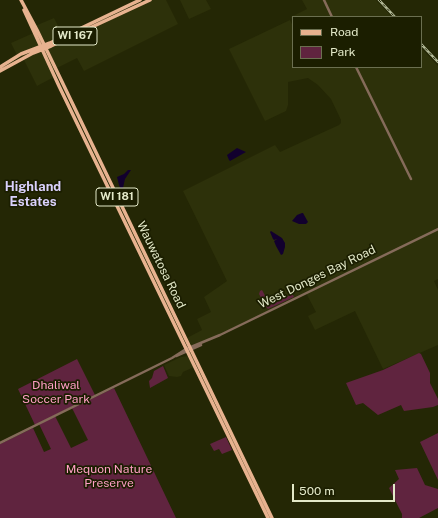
<!DOCTYPE html>
<style>
body{margin:0}
#map{position:relative;width:438px;height:518px;overflow:hidden;background:#242705;font-family:"Public Sans",sans-serif}
canvas{display:block}
.legend{position:absolute;left:292px;top:16px;width:130px;height:52px;box-sizing:border-box;background:#1b1e00;border:1px solid #6b6f50;margin:0;padding:5px 7px;list-style:none;font-size:12px;color:#e3e9c8}
.legend li{display:flex;align-items:center;gap:8px;height:20px}
.legend b{width:20px;border:1px solid #6b6f50}
.scale{position:absolute;left:292px;top:484px;width:103px;height:18px;box-sizing:border-box;border:2px solid #e3e9c8;border-top:0;padding-left:5px;font-size:12px;line-height:14px;white-space:nowrap;color:#e3e9c8;-webkit-text-stroke:3px #1b1e00;paint-order:stroke}
</style>
<div id="map">
<canvas width="438" height="518"></canvas>
<ul class="legend">
<li><b style="height:5px;background:#e7b28f"></b>Road</li>
<li><b style="height:11px;background:#60243f"></b>Park</li>
</ul>
<div class="scale">500 m</div>
</div>
<script>
const context = document.querySelector('canvas').getContext('2d');
context.lineJoin = 'round';
function paint(path, color) {
  context.fillStyle = color;
  context.fill(path, 'evenodd');
}
function toPath(rows) {
  const path = new Path2D();
  for (const r of rows) {
    path.moveTo(r[0], r[1]);
    for (let i = 2; i < r.length; i += 2) path.lineTo(r[i], r[i + 1]);
  }
  return path;
}
function trace(path, color, width, dash) {
  context.strokeStyle = color;
  context.lineWidth = width;
  context.lineCap = dash ? 'butt' : 'round';
  context.setLineDash(dash || []);
  context.stroke(path);
}
function label(font, color, halo, rows, align = 'center') {
  context.font = font + ' "Public Sans",sans-serif';
  context.lineWidth = 3.5;
  context.setLineDash([]);
  context.textBaseline = 'middle';
  context.strokeStyle = halo;
  context.fillStyle = color;
  for (const [text, x, y, turn = 0] of rows) {
    context.save();
    context.translate(x, y);
    context.rotate((+turn || 0) * Math.PI / 180);
    context.textAlign = isNaN(turn) ? turn : align;
    if (halo) context.strokeText(text, 0, 0);
    context.fillText(text, 0, 0);
    context.restore();
  }
}
paint(toPath([
 [151,0,166,0,178,24,84,71,77,58,51,71,54,77,37,86,21,54,17,55,11,43,38,31,35,26,54,18,66,41],
 [180,0,206,0,211,9,189,19],
 [302,0,376,0,392,17,293,17,293,21,291,17,307,9],
 [290,20,293,26,293,67,421,67,421,48,438,66,438,279,434,281,438,290,438,345,383,369,355,311,315,330,308,316,316,312,306,293,204,342,191,350,185,339,202,330,197,319,211,312,204,297,227,281,183,191,275,145,280,152,339,125,341,123,341,120,331,99,318,85,308,78,288,82,288,105,286,111,265,121,229,49],
 [188,356,194,367,183,372,181,376,177,377,169,376,164,365,181,357]
]), '#2d310a');
paint(toPath([
 [262,290,270,305,272,304,272,303,273,304,281,300,281,298,283,299,292,294,292,293,294,297,268,309,267,308,259,294,260,291],
 [419,353,421,354,430,373,430,383,438,399,438,405,433,407,404,411,401,405,378,415,363,403,356,405,346,383,383,370],
 [77,359,95,395,35,425,18,389],
 [163,366,168,378,150,388,149,381,152,378,154,371],
 [114,388,176,518,0,518,0,444,33,428,44,452,51,449,39,424,55,416,71,448,88,440,72,408],
 [438,433,438,480,420,442],
 [226,437,232,450,222,454,219,449,214,451,210,444],
 [417,468,425,485,438,489,438,508,419,518,402,518,402,514,389,488,399,479,395,470]
]), '#60243f');
paint(toPath([
 [237,148,246,152,230,161,229,160,227,155],
 [128,170,131,170,125,179,123,188,121,190,119,185,117,177,124,174],
 [302,213,303,213,308,222,306,224,299,224,292,221,297,215],
 [271,231,282,238,285,243,285,247,283,254,281,255,276,246,274,241,277,239,274,240,273,239,270,232]
]), '#12002e');
trace(toPath([
 [324,0,332,17],
 [356,67,411,179],
 [176,356,201,345],
 [0,443,172,358,186,349,220,335,438,229]
]), '#856b5a', 2.5);
trace(toPath([
 [21,0,37,30,78,115,272,518],
 [24,10,59,86,268,518],
 [0,67,21,54,50,43,140,0],
 [0,71,33,53,51,46,150,0]
]), '#e7b28f', 3.5);
const rail = toPath([
 [379,0,395,17],
 [421,44,438,62]
]);
trace(rail, '#b5bb99', 2.5);
trace(rail, '#1b1e00', 1, [3]);
for (const [x, y, w] of [
 [75,36,44],
 [117,197,42]
]) {
  const box = new Path2D();
  box.roundRect(x - w / 2, y - 9, w, 18, 3);
  context.fillStyle = '#1b1e00';
  context.fill(box);
  trace(box, '#e3e9c8', 1);
}
label('bold 11px', '#e3e9c8', null, [
 ["WI 167",75,36],
 ["WI 181",117,197]
]);
label('12px', '#e3e9c8', '#1b1e00', [
 ["Wauwatosa Road",161,265,64],
 ["West Donges Bay Road",317,277,-26]
]);
label('12px', '#ff9fc5', '#1b1e00', [
 ["Dhaliwal",56,385],
 ["Soccer Park",56,399],
 ["Mequon Nature",109,469],
 ["Preserve",109,483]
]);
label('bold 13px', '#dad1fc', '#1b1e00', [
 ["Highland",33,187],
 ["Estates",33,202]
]);
</script>
